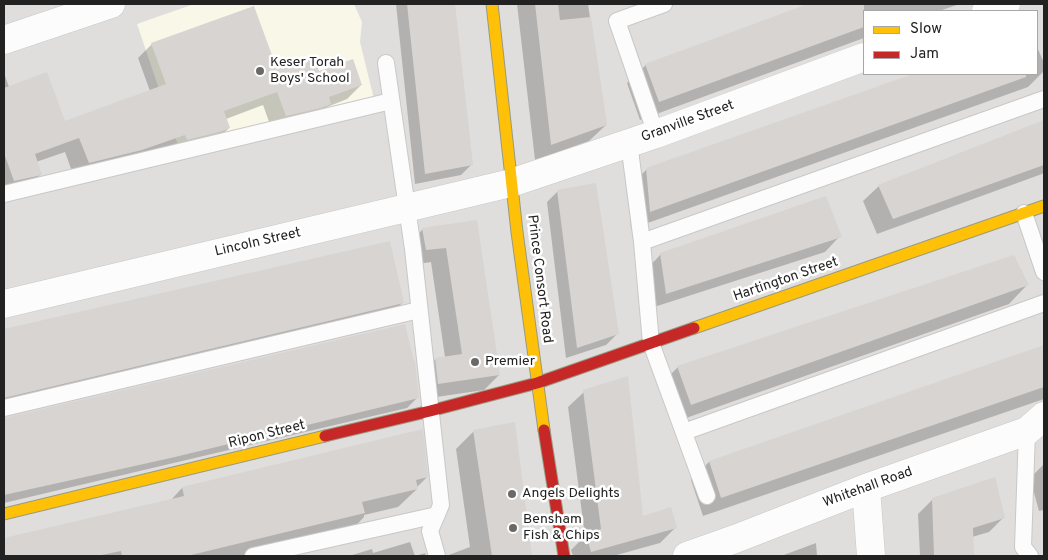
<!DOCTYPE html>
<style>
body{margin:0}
#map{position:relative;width:1048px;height:560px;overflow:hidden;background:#f0eeeb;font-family:Overpass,sans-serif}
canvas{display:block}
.frame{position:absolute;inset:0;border:5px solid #222;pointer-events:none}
.legend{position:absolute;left:863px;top:10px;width:175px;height:65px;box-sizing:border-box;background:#fff;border:1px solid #a7a7a7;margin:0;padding:6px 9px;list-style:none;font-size:15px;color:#222}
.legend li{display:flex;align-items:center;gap:10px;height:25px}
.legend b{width:25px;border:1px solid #a7a7a7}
</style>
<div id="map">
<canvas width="1048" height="560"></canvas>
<div class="frame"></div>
<ul class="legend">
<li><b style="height:6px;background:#ffc107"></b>Slow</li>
<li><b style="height:6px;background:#c62828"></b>Jam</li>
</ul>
</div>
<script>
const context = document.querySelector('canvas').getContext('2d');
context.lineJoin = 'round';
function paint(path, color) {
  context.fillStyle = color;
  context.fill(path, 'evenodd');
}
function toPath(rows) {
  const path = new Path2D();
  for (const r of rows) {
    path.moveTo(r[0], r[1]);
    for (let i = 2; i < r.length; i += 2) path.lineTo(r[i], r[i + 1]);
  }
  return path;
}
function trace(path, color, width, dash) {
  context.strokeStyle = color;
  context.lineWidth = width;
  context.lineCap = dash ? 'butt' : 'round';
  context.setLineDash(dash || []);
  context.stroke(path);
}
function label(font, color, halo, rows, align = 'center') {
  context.font = font + ' Overpass,sans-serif';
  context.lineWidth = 5;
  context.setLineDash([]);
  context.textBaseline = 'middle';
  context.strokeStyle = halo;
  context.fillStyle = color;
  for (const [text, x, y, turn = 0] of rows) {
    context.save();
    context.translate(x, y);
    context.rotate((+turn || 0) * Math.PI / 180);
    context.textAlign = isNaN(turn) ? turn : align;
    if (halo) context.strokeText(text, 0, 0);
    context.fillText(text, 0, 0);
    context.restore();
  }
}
paint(toPath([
 [4,4,1044,4,1044,556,4,556],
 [864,11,1037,11,1037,74,864,74]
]), '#dfdedc');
paint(toPath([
 [194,4,354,4,362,22,360,42,374,99,179,148,137,24]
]), '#f8f7e8');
paint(toPath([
 [396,4,453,4,472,164,461,175,415,184],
 [517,4,588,4,606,125,589,141,535,160],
 [812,4,960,4,939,11,864,11,864,38,640,120,627,83,646,65],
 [152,44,276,71,319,73,361,85,347,99,327,107,315,118,272,130,263,105,226,119,229,128,215,142,74,177,65,152,36,162,41,174,26,189,4,194,4,73,9,87,64,122,150,91,138,58],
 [1037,47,1044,63,1044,71,1028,87,631,229,628,188,647,169,917,74,1037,74],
 [1043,122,1044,126,1044,172,1042,174,877,234,863,201,879,186],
 [558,191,617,334,606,345,566,358,547,202],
 [476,222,499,375,484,390,423,399,420,374,436,359,445,357,431,262,411,265,407,245,423,229],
 [840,236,825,252,651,308,646,270,661,254],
 [389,243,402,303,392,314,4,405,4,331],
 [1027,285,1009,304,672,423,659,386,678,367],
 [1044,346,1044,399,703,516,691,480,709,462],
 [584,392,642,517,675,528,660,543,613,556,573,556,571,550,585,536,568,407],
 [418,397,407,408,4,503,4,419],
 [513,423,530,556,446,556,470,547,456,449,474,431],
 [1044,464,1044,510,1039,511,1030,478],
 [427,477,417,487,417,489,398,507,364,515,364,517,346,536,269,550,243,556,4,556,4,540,171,500,182,488],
 [933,499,1003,518,989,532,972,537,973,556,920,556,918,514],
 [410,542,415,556,425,553,426,556,349,556,372,549,373,553],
 [816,543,817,556,781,556]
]), '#0003');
paint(toPath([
 [407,4,455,4,473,165,425,174],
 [535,4,558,4,560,20,591,17,607,125,551,145],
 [808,4,864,4,864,27,659,102,645,64],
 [254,6,277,69,314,56,319,71,353,59,362,85,329,97,331,104,321,108,286,116,277,92,224,111,230,128,219,132,187,140,185,135,142,150,89,163,79,138,35,154,42,175,14,181,4,153,4,88,47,72,65,121,166,84,151,43],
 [913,74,1026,74,1026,77,650,212,646,168],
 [1044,120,1044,165,893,219,878,185],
 [596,183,619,334,577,348,557,190],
 [826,196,842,237,666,294,660,253],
 [477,220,500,375,438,384,435,358,462,354,446,248,426,250,422,228],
 [390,241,404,303,4,398,4,329],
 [1014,255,1029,285,691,405,677,366],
 [405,324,414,361,415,361,419,398,175,457,4,495,4,418],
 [1044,345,1044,387,721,498,709,461],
 [628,376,643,516,671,507,677,528,591,552,586,534,601,529,583,390],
 [515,422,532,556,492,556,473,430],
 [423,429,428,477,416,480,418,489,362,502,365,513,187,556,122,556,121,551,97,556,4,556,4,538,184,496,182,487],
 [995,477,1005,518,973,528,974,556,934,556,932,498]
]), '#d7d4d2');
const lane = toPath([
 [386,63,413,249,441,505,430,531,437,556],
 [656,134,617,21,664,4],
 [629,143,642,242,651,343,707,496],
 [4,194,391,101],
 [1024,213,1044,272],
 [642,242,1044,99],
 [4,408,419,310],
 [1027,431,1023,547,1030,556],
 [684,432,1044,303],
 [253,556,437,515]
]);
const street = toPath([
 [986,11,1006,4],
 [4,40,111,4],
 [4,304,511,183,656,134,864,57],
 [866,488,871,556],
 [687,556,735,539,866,488,1027,431,1044,416]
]);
const slow = toPath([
 [492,4,517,232,544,430],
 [694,328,1044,206],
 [4,514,325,436]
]);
const jam = toPath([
 [544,430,564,556],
 [325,436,430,411,537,383,694,328]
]);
trace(lane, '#c9c8c7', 18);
trace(street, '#c9c8c7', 29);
trace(slow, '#999a82', 13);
trace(jam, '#999a82', 13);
trace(lane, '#fdfcfc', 16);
trace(street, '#fdfcfc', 28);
trace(slow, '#ffc107', 11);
trace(jam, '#c62828', 11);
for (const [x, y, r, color] of [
 [260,71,5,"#6a6968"],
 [475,362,5,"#6a6968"],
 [512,494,5,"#6a6968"],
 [513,528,5,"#6a6968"]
]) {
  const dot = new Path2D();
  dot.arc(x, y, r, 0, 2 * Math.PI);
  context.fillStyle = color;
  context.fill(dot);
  trace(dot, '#fff', 2);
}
label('14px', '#222', '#fff', [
 ["Keser Torah",270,63],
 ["Boys' School",270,79],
 ["Premier",485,362],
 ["Angels Delights",522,494],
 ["Bensham",523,520],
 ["Fish & Chips",523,536]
], 'left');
label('14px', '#222', '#fff', [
 ["Granville Street",688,122,-20],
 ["Lincoln Street",258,243,-13],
 ["Prince Consort Road",539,279,83],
 ["Hartington Street",786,280,-19],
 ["Ripon Street",267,435,-14],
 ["Whitehall Road",868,488,-20]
]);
</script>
